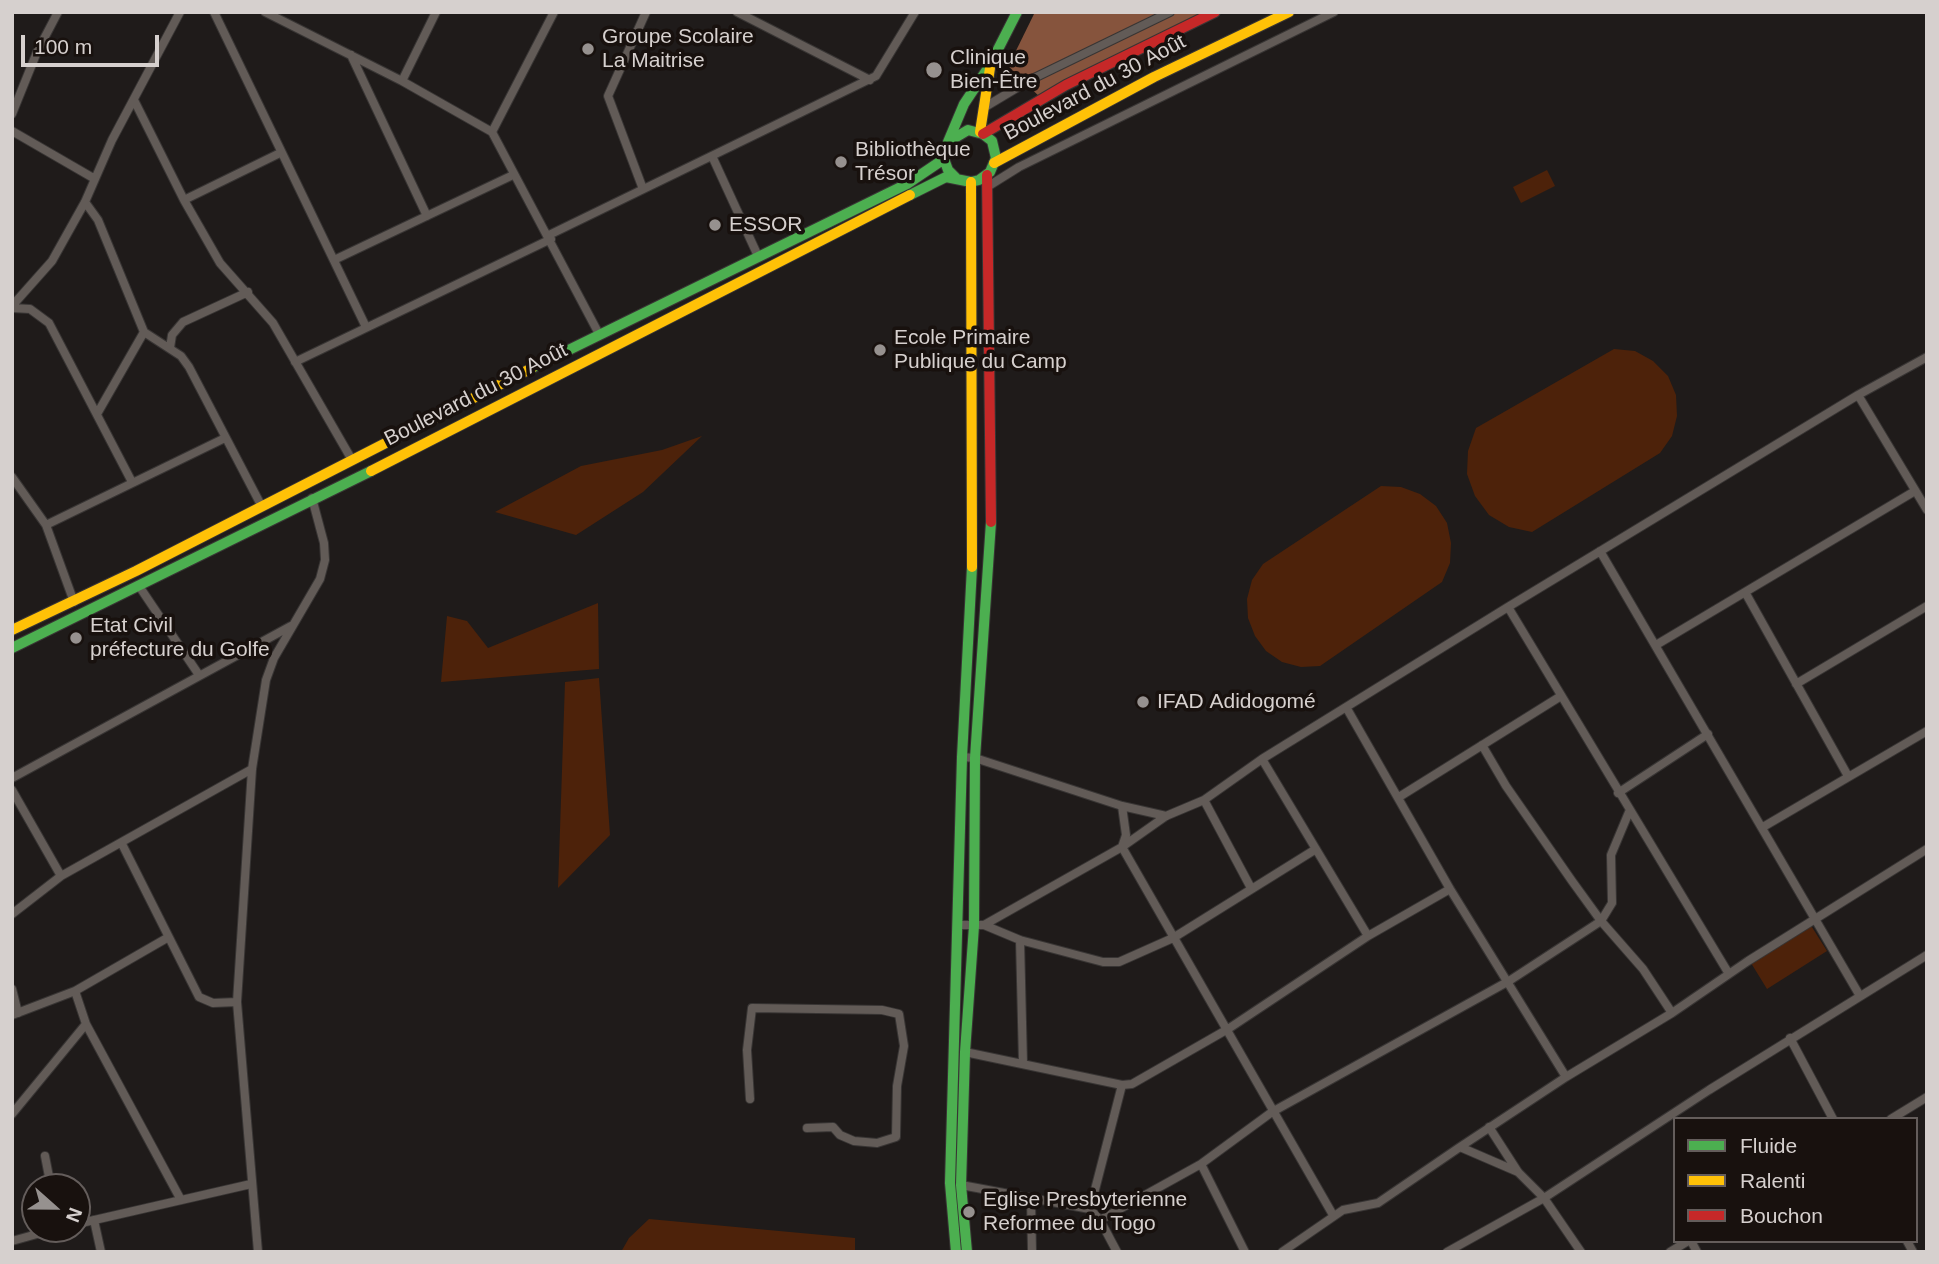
<!DOCTYPE html>
<meta charset="utf-8">
<style>
body{margin:0}
#map{position:relative;width:1939px;height:1264px;overflow:hidden;background:#1f1b1a;font-family:Helvetica,sans-serif}
canvas{display:block}
.frame{position:absolute;inset:0;border:14px solid #d6d0ce;pointer-events:none}
.legend{position:absolute;left:1673px;top:1117px;width:245px;height:126px;box-sizing:border-box;background:#18110e;border:2px solid #645d5b;margin:0;padding:9px 12px;list-style:none;font-size:21px;color:#d6d0ce}
.legend li{display:flex;align-items:center;gap:14px;height:35px}
.legend b{width:35px;border:2px solid #645d5b}
.north{position:absolute;left:21px;top:1173px;width:70px;height:70px;box-sizing:border-box;background:#18110e;border:2px solid #645d5b;border-radius:50%;rotate:111deg;font-size:19px;font-weight:700;line-height:28px;text-align:center;color:#d6d0ce}
.north::after{content:'';display:block;margin:auto;width:24px;height:32px;background:#96918f;clip-path:polygon(50% 0,100% 100%,50% 72%,0 100%)}
.scale{position:absolute;left:21px;top:35px;width:138px;height:32px;box-sizing:border-box;border:4px solid #d6d0ce;border-top:0;padding-left:9px;font-size:21px;line-height:24px;white-space:nowrap;color:#d6d0ce;-webkit-text-stroke:5px #18110e;paint-order:stroke}
</style>
<div id="map">
<canvas width="1939" height="1264"></canvas>
<div class="frame"></div>
<ul class="legend">
<li><b style="height:9px;background:#4caf50"></b>Fluide</li>
<li><b style="height:9px;background:#ffc107"></b>Ralenti</li>
<li><b style="height:9px;background:#c62828"></b>Bouchon</li>
</ul>
<div class="north">N</div>
<div class="scale">100 m</div>
</div>
<script>
const ctx = document.querySelector('canvas').getContext('2d');
ctx.lineJoin = 'round';
function fill(path, color) {
  ctx.fillStyle = color;
  ctx.fill(path, 'evenodd');
}
function toPath(rows) {
  const path = new Path2D();
  for (const r of rows) {
    path.moveTo(r[0], r[1]);
    for (let i = 2; i < r.length; i += 2) path.lineTo(r[i], r[i + 1]);
  }
  return path;
}
function trace(path, color, width, dash) {
  ctx.strokeStyle = color;
  ctx.lineWidth = width;
  ctx.lineCap = dash ? 'butt' : 'round';
  ctx.setLineDash(dash || []);
  ctx.stroke(path);
}
function label(font, color, halo, rows, align = 'center') {
  ctx.font = font + ' Helvetica,sans-serif';
  ctx.lineWidth = 7;
  ctx.setLineDash([]);
  ctx.textBaseline = 'middle';
  ctx.strokeStyle = halo;
  ctx.fillStyle = color;
  for (const [text, x, y, turn = 0] of rows) {
    ctx.save();
    ctx.translate(x, y);
    ctx.rotate((+turn || 0) * Math.PI / 180);
    ctx.textAlign = isNaN(turn) ? turn : align;
    if (halo) ctx.strokeText(text, 0, 0);
    ctx.fillText(text, 0, 0);
    ctx.restore();
  }
}
fill(toPath([
 [1547,170,1555,186,1521,203,1513,187],
 [1614,349,1635,351,1653,361,1668,376,1676,395,1677,416,1672,436,1660,453,1532,532,1509,527,1489,515,1475,496,1467,474,1468,451,1476,428],
 [702,436,643,492,576,535,495,512,581,466,662,450],
 [1381,486,1401,487,1420,494,1436,506,1447,523,1451,543,1450,563,1442,582,1320,666,1301,667,1282,662,1266,651,1255,636,1248,618,1247,599,1252,580,1263,564],
 [598,603,599,669,441,682,447,616,467,621,488,648],
 [599,678,610,835,558,888,565,682],
 [1810,924,1827,951,1767,989,1751,963],
 [649,1219,855,1238,855,1252,621,1252,629,1238]
]), '#4d220a');
fill(toPath([
 [1035,12,1205,12,1041,98,1008,67]
]), '#86543d');
const street = toPath([
 [214,12,366,327],
 [265,12,402,81,492,132,599,334],
 [737,12,870,80],
 [351,55,427,216],
 [402,81,436,12],
 [134,100,184,200,220,263,273,323,352,460],
 [985,107,1030,80,1170,12],
 [12,114,37,52,58,12],
 [12,131,95,179],
 [492,132,554,12],
 [712,156,758,256],
 [987,187,1019,167,1334,12],
 [643,189,608,96,646,12],
 [184,200,280,153],
 [85,202,98,220,144,332,181,356,189,367,261,505],
 [549,235,876,76,915,12],
 [334,260,513,175],
 [12,306,52,261,85,202,112,140,180,12],
 [12,308,30,309,49,323,132,482],
 [170,348,172,335,183,322,248,292],
 [295,362,551,239],
 [1858,395,1927,510],
 [97,414,144,332],
 [12,477,46,525,74,602],
 [46,525,225,438],
 [1600,551,1860,996],
 [139,586,199,675],
 [1745,592,1848,776],
 [1508,607,1729,974],
 [1656,645,1915,491],
 [1796,684,1927,606],
 [1346,707,1450,889,1566,1077],
 [1482,745,1506,786,1572,881,1601,921,1643,969,1672,1013],
 [962,757,975,758,1122,806,1166,816],
 [1262,759,1368,936],
 [12,778,291,626],
 [12,790,61,876],
 [1618,793,1708,734],
 [1399,797,1561,696],
 [1204,800,1251,888],
 [1122,806,1126,835,1122,847,1333,1215],
 [1763,827,1927,731],
 [122,844,199,997,213,1003,237,1002],
 [12,914,61,876,252,769],
 [959,925,984,925,1122,847,1166,816,1204,800,1262,759,1508,607,1858,395,1927,357],
 [984,925,1020,940,1103,962,1119,962,1173,938,1316,849],
 [1020,940,1023,1063],
 [12,989,18,1013],
 [12,1015,75,991,167,938],
 [86,1024,181,1200],
 [1790,1038,1833,1119],
 [965,1052,1122,1085,1132,1084,1228,1029,1368,936,1450,889],
 [750,1099,747,1050,752,1008,882,1010,899,1014,904,1046,897,1086,896,1137,877,1143,854,1141,840,1135,833,1127,807,1128],
 [12,1114,86,1024,75,991],
 [1891,1119,1927,1097],
 [1489,1127,1518,1172,1544,1198,1581,1252],
 [1460,1147,1566,1077,1672,1013,1748,961,1927,849],
 [45,1156,51,1187],
 [1201,1164,1245,1252],
 [961,1185,1090,1209,1100,1220,1201,1164,1272,1112,1509,981,1601,921,1612,903,1611,855,1629,812],
 [1031,1200,1032,1252],
 [1090,1209,1122,1085],
 [94,1220,101,1252],
 [1100,1220,1117,1252],
 [77,1224,251,1184],
 [12,1241,55,1229],
 [1691,1241,1697,1252],
 [1907,1241,1913,1252],
 [258,1252,237,1002,252,769,266,680,274,658,320,579,325,560,324,543,312,498],
 [1282,1252,1343,1210,1378,1203,1460,1147,1518,1172],
 [1447,1252,1544,1198,1709,1090,1927,955],
 [1670,1252,1688,1241]
]);
const fast = toPath([
 [948,142,964,104,990,65,1017,12],
 [910,195,946,177,971,182,979,180,990,172,996,158,992,141,983,134,968,130,948,142,944,159,948,170,956,178],
 [532,368,907,184,944,159],
 [12,648,371,471],
 [956,1252,950,1183,962,757,972,567],
 [967,1252,961,1185,965,1052,974,926,975,758,991,522]
]);
const slow = toPath([
 [980,132,990,68],
 [994,163,1154,77,1289,12],
 [971,182,972,567],
 [371,471,910,195],
 [12,630,136,571,532,368]
]);
const jam = toPath([
 [983,134,1066,85,1215,12],
 [987,175,991,522]
]);
trace(street, '#383534', 10);
trace(fast, '#383534', 12);
trace(slow, '#383534', 12);
trace(jam, '#383534', 12);
trace(street, '#625b57', 8);
trace(fast, '#4caf50', 10);
trace(slow, '#ffc107', 10);
trace(jam, '#c62828', 10);
for (const [x, y, r, color] of [
 [588,49,7,"#96918f"],
 [934,70,9,"#96918f"],
 [841,162,7,"#96918f"],
 [715,225,7,"#96918f"],
 [880,350,7,"#96918f"],
 [76,638,7,"#96918f"],
 [1143,702,7,"#96918f"],
 [969,1212,7,"#96918f"]
]) {
  const dot = new Path2D();
  dot.arc(x, y, r, 0, 2 * Math.PI);
  ctx.fillStyle = color;
  ctx.fill(dot);
  trace(dot, '#18110e', 2.5);
}
label('21px', '#d6d0ce', '#18110e', [
 ["Groupe Scolaire",602,37],
 ["La Maitrise",602,61],
 ["Clinique",950,58],
 ["Bien-Être",950,82],
 ["Bibliothèque",855,150],
 ["Trésor",855,174],
 ["ESSOR",729,225],
 ["Ecole Primaire",894,338],
 ["Publique du Camp",894,362],
 ["Etat Civil",90,626],
 ["préfecture du Golfe",90,650],
 ["IFAD Adidogomé",1157,702],
 ["Eglise Presbyterienne",983,1200],
 ["Reformee du Togo",983,1224]
], 'left');
label('21px', '#d6d0ce', '#18110e', [
 ["Boulevard du 30 Août",1095,88,-28],
 ["Boulevard du 30 Août",476,395,-27]
]);
</script>
